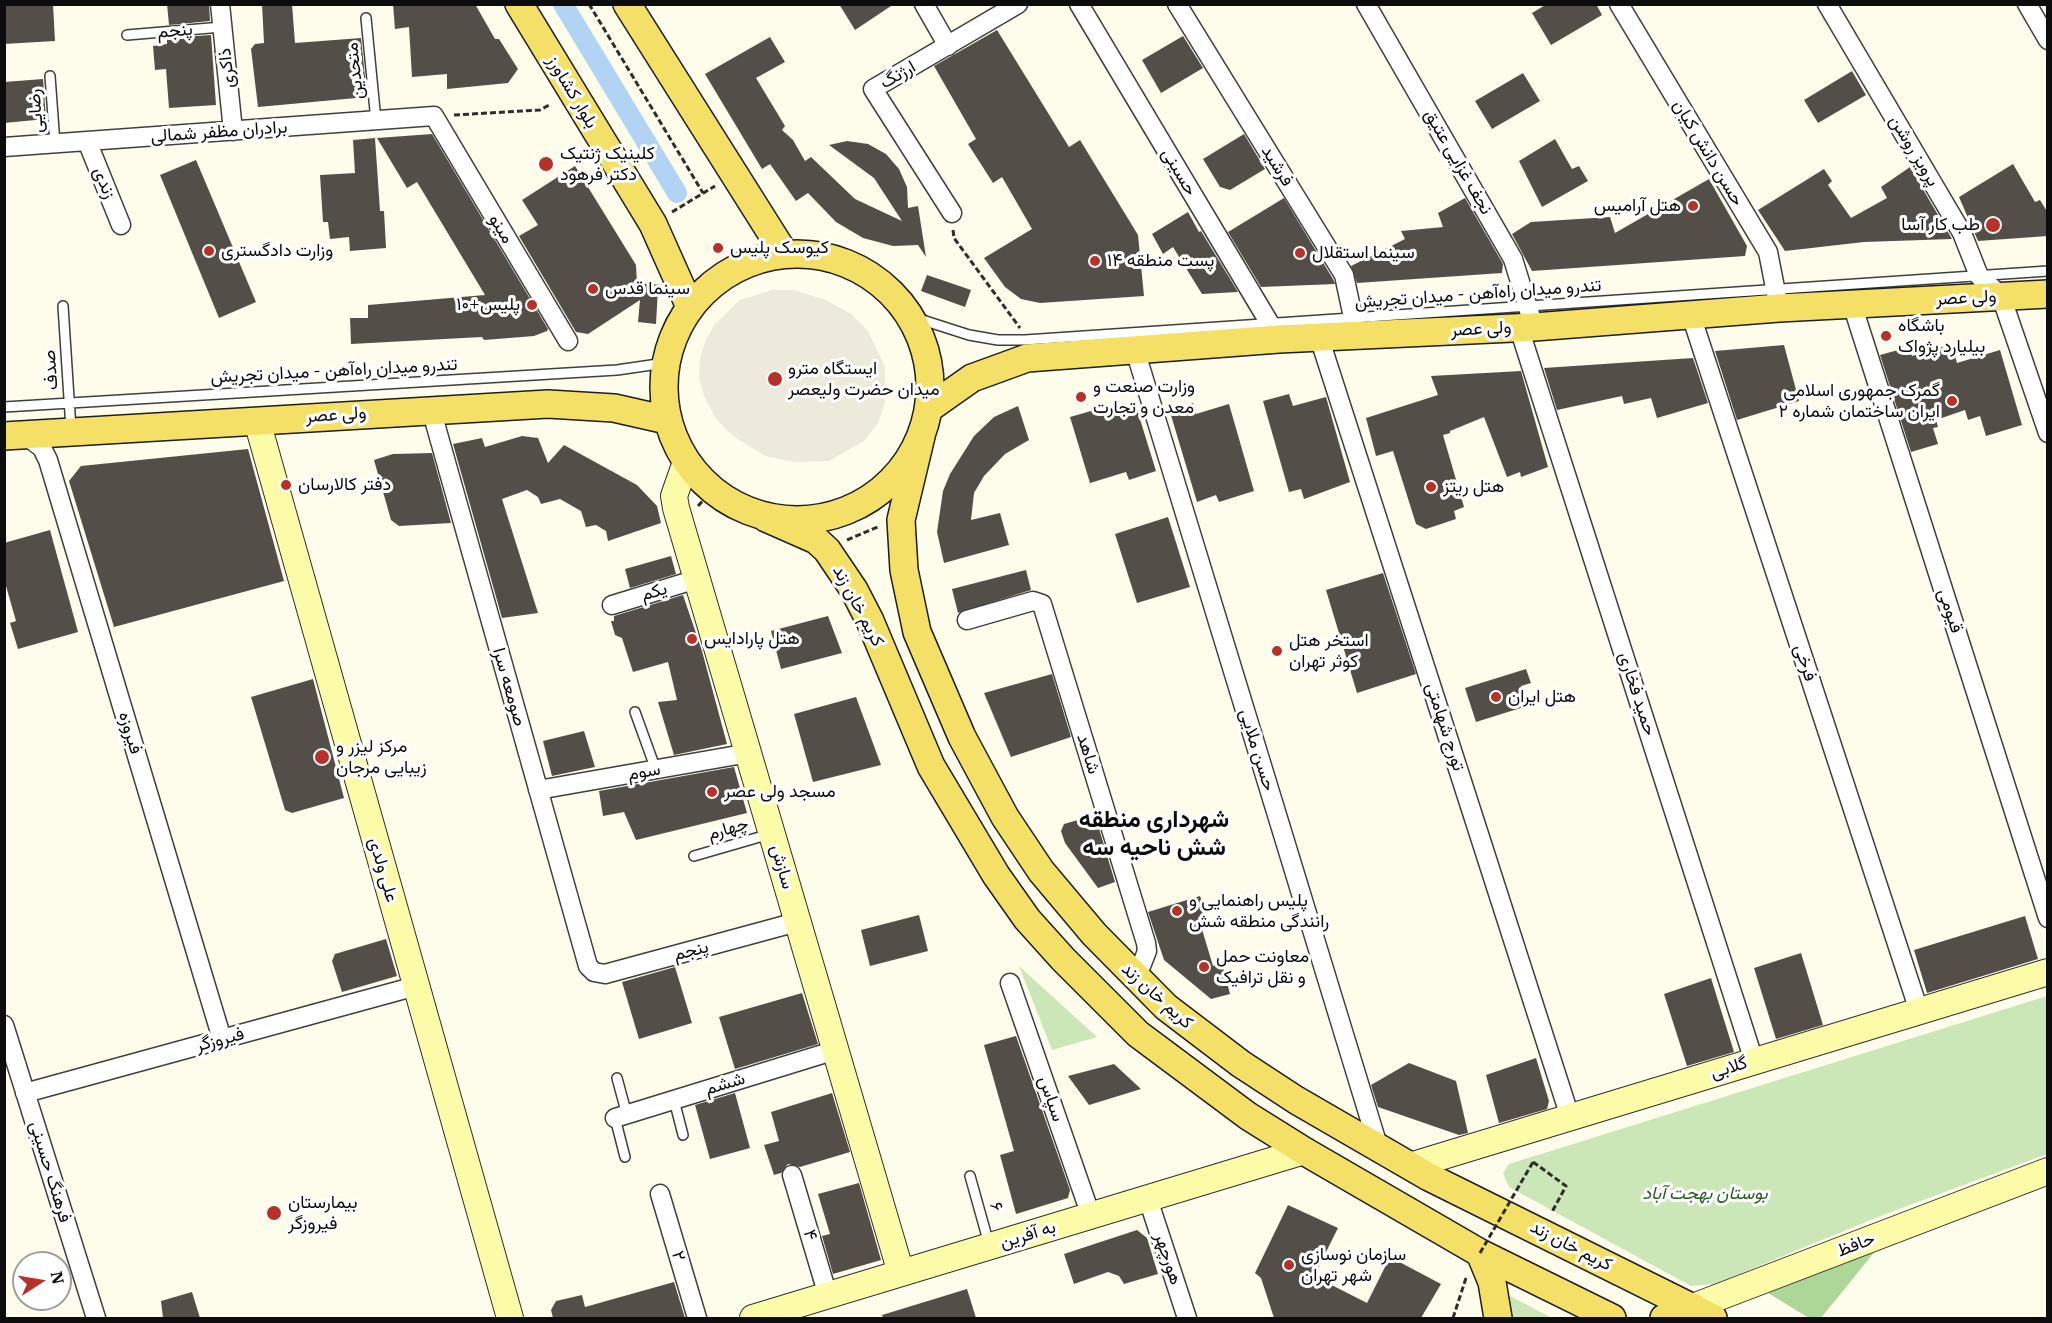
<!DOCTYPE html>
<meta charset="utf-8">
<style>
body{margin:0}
#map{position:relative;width:2052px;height:1323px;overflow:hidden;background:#fefdeb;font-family:"IBM Plex Serif",serif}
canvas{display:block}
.frame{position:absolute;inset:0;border:6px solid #0c0c0c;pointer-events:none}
.north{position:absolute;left:12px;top:1251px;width:60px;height:60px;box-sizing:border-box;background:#fff;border:2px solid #9e9e9e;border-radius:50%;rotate:78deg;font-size:16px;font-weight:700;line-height:24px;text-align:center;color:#0c0c0c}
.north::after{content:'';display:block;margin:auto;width:21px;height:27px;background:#b73129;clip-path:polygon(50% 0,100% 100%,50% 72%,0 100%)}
</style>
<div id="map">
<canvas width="2052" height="1323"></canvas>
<div class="frame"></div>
<div class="north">N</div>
</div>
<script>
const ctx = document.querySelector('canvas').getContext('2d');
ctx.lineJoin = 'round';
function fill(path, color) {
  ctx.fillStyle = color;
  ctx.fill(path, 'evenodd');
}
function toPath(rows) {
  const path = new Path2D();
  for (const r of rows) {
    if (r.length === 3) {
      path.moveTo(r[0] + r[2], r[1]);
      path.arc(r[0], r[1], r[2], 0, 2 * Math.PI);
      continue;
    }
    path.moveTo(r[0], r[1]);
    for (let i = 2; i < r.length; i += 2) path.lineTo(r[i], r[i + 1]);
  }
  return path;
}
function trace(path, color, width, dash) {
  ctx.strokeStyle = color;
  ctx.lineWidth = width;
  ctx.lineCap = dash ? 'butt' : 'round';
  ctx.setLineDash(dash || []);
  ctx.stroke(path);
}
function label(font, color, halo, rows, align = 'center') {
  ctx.font = font + ' "IBM Plex Serif",Vazirmatn,serif';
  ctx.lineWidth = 6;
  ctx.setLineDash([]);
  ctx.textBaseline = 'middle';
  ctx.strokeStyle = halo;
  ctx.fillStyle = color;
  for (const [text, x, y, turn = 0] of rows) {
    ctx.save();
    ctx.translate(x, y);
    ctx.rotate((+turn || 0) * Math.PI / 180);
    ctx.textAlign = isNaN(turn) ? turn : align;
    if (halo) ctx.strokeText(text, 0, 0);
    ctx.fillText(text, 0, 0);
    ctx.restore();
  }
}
fill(toPath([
 [1019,966,1097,1037,1052,1050],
 [2047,996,2047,1154,1883,1215,1715,1284,1691,1286,1509,1187,1503,1173,1509,1164],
 [1510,1296,1552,1318,1511,1318]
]), '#cbe7b7');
fill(toPath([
 [1876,1250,1821,1318,1809,1318,1768,1293]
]), '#add796');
fill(toPath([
 [772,290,794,290,826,300,851,314,868,331,885,367,885,403,878,423,864,441,829,461,793,462,765,456,733,436,716,419,705,398,699,379,700,359,705,342,714,325,740,300]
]), '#edeadc');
trace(toPath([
 [563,4,677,193]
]), '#b2d4f4', 20);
fill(toPath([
 [4,4,53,4,55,41,4,44],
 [167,4,209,4,210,21,169,25],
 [262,4,292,4,295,43,361,38,367,97,258,107,251,49,255,44,264,43],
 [393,4,475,4,495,39,499,39,518,69,508,83,447,89,447,74,412,77,409,27,395,29],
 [839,4,894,4,855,30],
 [1547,4,1596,4,1602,15,1551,45,1532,13],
 [997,30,1069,147,1080,140,1138,235,1144,296,1040,303,1021,299,1005,287,984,258,1032,229,1002,177,993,183,968,144,976,139,934,66],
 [211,35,216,105,169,108,166,69,155,70,153,46,167,44,167,38],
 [1183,36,1203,68,1161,93,1142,60],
 [770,37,785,62,756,78,785,126,782,130,793,140,805,161,811,157,855,199,902,221,874,178,829,145,847,141,868,144,886,154,899,169,907,187,908,208,918,206,926,257,918,245,893,246,863,238,836,222,808,193,796,201,770,164,762,169,705,74],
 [1852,71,1866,95,1818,123,1804,100],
 [1523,73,1540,101,1492,129,1475,101],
 [43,79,46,119,4,123,4,82],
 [432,134,548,329,547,331,534,336,484,340,482,337,351,344,350,318,368,318,368,305,485,295,417,182,407,188,377,138],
 [1244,134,1265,169,1230,190,1220,187,1203,159],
 [375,138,380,211,384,211,386,248,350,251,349,237,330,239,328,222,323,222,320,175,355,173,353,140],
 [1555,139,1572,169,1579,166,1588,181,1542,207,1519,161],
 [196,160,256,302,219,318,160,175],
 [2013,164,2035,202,2040,200,2048,213,2048,236,1978,241,1959,197],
 [575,166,636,265,637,283,663,285,658,288,656,324,638,322,640,300,588,334,576,332,519,236,538,225,522,200],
 [1910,167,1952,239,1864,242,1785,251,1758,210,1824,169,1832,181,1828,185,1851,218,1887,198,1881,187],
 [1709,179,1747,246,1745,256,1532,271,1512,234,1531,222,1610,217,1615,233],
 [1284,198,1333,279,1335,284,1261,287,1228,232],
 [1465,198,1503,264,1502,273,1357,283,1351,266,1405,239,1401,231,1443,227,1438,213],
 [1188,212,1199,232,1201,231,1238,292,1202,294,1173,247,1163,254,1152,234],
 [927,275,971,290,965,307,921,291],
 [1952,344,1957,363,2000,350,2022,425,1986,436,1980,416,1968,420,1965,410,1936,420,1938,427,1933,428,1938,444,1911,452,1880,355,1909,347,1912,356],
 [1784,345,1799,401,1737,420,1715,351],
 [1693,358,1708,403,1657,418,1651,398,1624,404,1622,396,1557,410,1544,368],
 [1521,371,1548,467,1521,477,1520,472,1507,477,1484,417,1450,431,1450,433,1443,435,1464,507,1454,511,1456,519,1426,529,1416,524,1393,451,1376,456,1366,418,1438,395,1431,376],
 [1289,394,1293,406,1326,397,1350,482,1304,499,1301,489,1289,492,1263,401],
 [1135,403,1156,471,1129,480,1126,472,1090,483,1070,417,1098,409,1100,415],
 [1193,403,1196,414,1229,404,1254,491,1219,502,1216,495,1197,502,1170,412],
 [1018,406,1029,440,1005,454,984,476,974,493,971,520,1000,513,1009,545,944,563,937,532,943,491,950,474,974,436,994,417],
 [522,436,538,438,548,463,564,445,637,485,657,506,661,523,608,541,606,531,596,525,586,527,581,511,560,499,541,504,538,497,527,490,502,499,538,613,502,618,453,444,482,438,485,447],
 [248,449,284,581,114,627,69,481,81,466],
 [432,453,451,523,399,526,391,520,374,460,393,454],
 [1168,517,1190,587,1137,603,1115,534],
 [50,530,78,632,18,649,10,623,16,621,4,579,4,543],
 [671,556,676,574,630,588,625,569],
 [1026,570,1031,590,958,613,952,589],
 [1383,573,1416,674,1357,693,1326,590],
 [683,595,702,651,727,744,674,755,658,702,677,700,668,662,633,672,622,638,615,635,611,621,614,621,614,616],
 [828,616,842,653,781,669,771,631],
 [1526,669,1531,683,1521,686,1527,706,1476,722,1465,688],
 [1052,674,1071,737,1011,757,984,693],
 [313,679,344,798,292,813,285,810,251,697],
 [856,697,881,765,813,782,794,714],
 [584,731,595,767,552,776,543,741],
 [734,767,747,813,636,840,624,812,603,816,599,791],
 [1095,815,1115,882,1098,888,1065,843,1061,831,1064,824],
 [1200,896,1209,924,1201,926,1213,966,1222,963,1230,994,1211,999,1164,960,1148,912],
 [919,915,928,951,870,966,861,930],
 [2025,916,2038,959,1927,993,1914,950],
 [386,939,397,976,342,992,332,961,335,954],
 [1801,953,1823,1025,1776,1039,1754,968],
 [675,967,692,1023,639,1039,622,982],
 [1711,978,1734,1052,1687,1066,1664,994],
 [802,993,818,1044,735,1069,719,1017],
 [1016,1036,1070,1190,1068,1198,1016,1214,1000,1155,1014,1151,984,1045],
 [1536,1058,1549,1101,1547,1109,1499,1123,1486,1075],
 [1409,1063,1456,1081,1468,1133,1459,1135,1378,1107,1371,1085],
 [1114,1064,1141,1089,1089,1105,1068,1076],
 [735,1093,750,1148,710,1159,695,1105],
 [832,1093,850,1152,800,1167,788,1164,781,1173,774,1175,764,1145,779,1141,771,1112],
 [859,1183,881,1260,833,1274,822,1236,830,1234,818,1194],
 [1288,1205,1338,1228,1314,1276,1367,1303,1390,1257,1441,1284,1421,1318,1274,1318,1261,1278,1255,1273],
 [1137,1230,1147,1238,1158,1274,1124,1284,1119,1276,1108,1272,1074,1284,1064,1254],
 [674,1282,685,1318,553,1318,551,1310,556,1301,582,1295,585,1307],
 [967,1289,976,1318,883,1318,882,1315],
 [192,1292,200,1318,163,1318,161,1301]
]), '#544e49');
const lane = toPath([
 [366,18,376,121],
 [127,35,222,27],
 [50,76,55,144],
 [63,306,71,429],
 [913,317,969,335,998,340,1025,340,2048,271],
 [4,407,617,370,665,363],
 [635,712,656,770],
 [694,856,770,834],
 [617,1078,627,1115],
 [674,1100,683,1135],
 [615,1118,625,1157],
 [970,1176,989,1244]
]);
const street = toPath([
 [220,4,233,131],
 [924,4,948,46],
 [1079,4,1279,339],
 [1177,4,1344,275,1357,336],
 [1366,4,1513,259,1534,327],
 [1619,4,1768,252,1779,308],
 [1827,4,1962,233,1979,276,2001,296,2048,433],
 [2027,4,2048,40],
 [87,141,121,225],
 [4,147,434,116,568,341],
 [952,213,873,89,1018,4],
 [1852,304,2048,918],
 [1691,315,1919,1011],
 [1519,328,1754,1061],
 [1319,337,1570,1117],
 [1135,350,1379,1149],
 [431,409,588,966,594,972,605,974,797,922],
 [25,435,42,448,48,460,222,1039],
 [612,605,697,579],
 [967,620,1033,601,1042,604,1146,943,1147,951,1136,979],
 [538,790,749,753],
 [1010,983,1091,1216],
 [4,1025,96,1318],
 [25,1093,416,986],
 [615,1118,836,1050],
 [792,1175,828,1296],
 [660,1194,697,1318],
 [1148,1199,1187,1318]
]);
const secondary = toPath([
 [257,421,510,1318],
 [686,462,674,496,676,508,901,1273],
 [1410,1166,2048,972],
 [1693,1307,2048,1171],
 [753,1318,1304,1151]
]);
const primary = toPath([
 [519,4,653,224,690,307],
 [627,4,784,253],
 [797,387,133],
 [928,409,972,378,1027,358,1279,339,1534,327,1779,308,2048,294],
 [922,432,901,520,904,570,917,632,962,737,1005,817,1041,871,1094,934,1166,1007,1241,1064,1296,1100,1429,1177,1713,1318],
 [4,436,548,404,614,408,667,420],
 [766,518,816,540,827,550,854,590,870,621,931,766,996,875,1027,919,1063,959,1138,1034,1248,1116,1304,1151,1480,1253,1612,1318],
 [1480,1253,1492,1282,1498,1318],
 [1664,1318,1693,1307]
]);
trace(lane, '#3f3f3f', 12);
trace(street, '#3f3f3f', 21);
trace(secondary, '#2e2e2e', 28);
trace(primary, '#1d1d1d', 30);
trace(toPath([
 [589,4,703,193],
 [454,115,540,110,551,104],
 [672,212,715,186],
 [953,230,954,238,1020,328],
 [698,506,712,491],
 [847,540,880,526],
 [1533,1162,1566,1186,1552,1212],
 [1453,1318,1466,1278]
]), '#2e2e2e', 3, [6, 3]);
trace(lane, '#fff', 9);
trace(street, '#fff', 18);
trace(secondary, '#fcfca8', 26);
trace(primary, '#f4e066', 27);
trace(toPath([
 [1480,1253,1533,1162]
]), '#2e2e2e', 3, [6, 3]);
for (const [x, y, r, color] of [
 [546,164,8,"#b73129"],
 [1693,206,6,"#b73129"],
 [1993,225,8,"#b73129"],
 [718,248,6,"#b73129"],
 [209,251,6,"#b73129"],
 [1300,253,6,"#b73129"],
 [1095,261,6,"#b73129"],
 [593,289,6,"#b73129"],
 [532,305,6,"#b73129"],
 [1886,336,6,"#b73129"],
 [775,379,8,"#b73129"],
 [1081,397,6,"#b73129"],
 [1952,401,6,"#b73129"],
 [286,485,6,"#b73129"],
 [1431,487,6,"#b73129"],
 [692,639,6,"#b73129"],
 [1277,651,6,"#b73129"],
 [1496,697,6,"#b73129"],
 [322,757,8,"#b73129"],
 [712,792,6,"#b73129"],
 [1177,911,6,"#b73129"],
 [1204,967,6,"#b73129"],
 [274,1213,8,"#b73129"],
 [1289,1265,6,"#b73129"]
]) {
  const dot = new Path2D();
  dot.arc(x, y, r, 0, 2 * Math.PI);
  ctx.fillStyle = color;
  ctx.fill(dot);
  trace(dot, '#fff', 2);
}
label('18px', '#0c0c0c', '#fff', [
 ["پنجم",175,31,-5],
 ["ذاکری",227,68,-96],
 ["متحدین",355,71,-96],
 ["ارژنگ",898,75,-30],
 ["بلوار کشاورز",572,92,59],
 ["رضایی",36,111,-94],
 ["برادران مظفر شمالی",219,132,-4],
 ["پرویز روشن",1914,151,59],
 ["حسن دانش کیان",1708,153,59],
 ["نجف غزایی عتیق",1458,162,60],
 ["فرشید",1277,166,58],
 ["حسینی",1179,172,59],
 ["زندی",104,183,68],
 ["مینو",501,229,59],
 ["تندرو میدان راه‌آهن - میدان تجریش",1478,294,-4],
 ["ولی عصر",1966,298,-3],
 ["ولی عصر",1481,329,-3],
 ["صدف",51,370,-94],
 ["تندرو میدان راه‌آهن - میدان تجریش",334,371,-3],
 ["ولی عصر",336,415,-4],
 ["یکم",654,592,-17],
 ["کریم خان زند",858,606,62],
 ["قیومی",1950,611,72],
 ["فرخی",1805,663,72],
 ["صومعه سرا",509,687,74],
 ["حمید فخاری",1637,694,72],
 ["تورج شهامتی",1445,727,72],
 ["فیروزه",130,733,73],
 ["حسن ملایی",1257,750,73],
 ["شاهد",1088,754,73],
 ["سوم",644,772,-10],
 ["چهارم",728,829,-16],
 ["سازش",782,867,74],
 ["علی ولدی",383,870,74],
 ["پنجم",691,951,-15],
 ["کریم خان زند",1157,996,42],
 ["فیروزگر",220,1040,-15],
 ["گلابی",1729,1068,-17],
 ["ششم",725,1084,-17],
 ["سپاس",1051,1099,71],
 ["فرهنگ حسینی",50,1172,73],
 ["۶",996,1207,75],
 ["۴",810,1235,74],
 ["به آفرین",1028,1235,-17],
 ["حافظ",1856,1245,-21],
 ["کریم خان زند",1571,1246,27],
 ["۲",678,1256,73],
 ["هورچهر",1168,1259,72]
]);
label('18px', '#0c0c0c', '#fff', [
 ["کلینیک ژنتیک",560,154],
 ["دکتر فرهود",560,175],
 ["هتل آرامیس",1681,206,"right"],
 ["طب کار آسا",1980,225,"right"],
 ["کیوسک پلیس",730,248],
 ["وزارت دادگستری",221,251],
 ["سینما استقلال",1312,253],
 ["پست منطقه ۱۴",1107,261],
 ["سینما قدس",605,289],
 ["پلیس+۱۰",520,305,"right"],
 ["باشگاه",1898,326],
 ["بیلیارد پژواک",1898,347],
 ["ایستگاه مترو",788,369],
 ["میدان حضرت ولیعصر",788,390],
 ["وزارت صنعت و",1093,387],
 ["معدن و تجارت",1093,408],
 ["گمرک جمهوری اسلامی",1940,391,"right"],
 ["ایران ساختمان شماره ۲",1940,412,"right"],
 ["دفتر کالارسان",298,485],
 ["هتل ریتز",1443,487],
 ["هتل پارادایس",704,639],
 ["استخر هتل",1289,641],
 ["کوثر تهران",1289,662],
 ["هتل ايران",1508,697],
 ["مرکز لیزر و",336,747],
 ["زیبایی مرجان",336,768],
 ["مسجد ولی عصر",724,792],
 ["پلیس راهنمایی و",1189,901],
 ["رانندگی منطقه شش",1189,922],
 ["معاونت حمل",1216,957],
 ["و نقل ترافیک",1216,978],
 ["بیمارستان",288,1203],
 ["فیروزگر",288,1224],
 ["سازمان نوسازی",1301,1255],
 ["شهر تهران",1301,1276]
], 'left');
label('italic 18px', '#26611f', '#fff', [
 ["بوستان بهجت آباد",1705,1194]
]);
label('bold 24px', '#0c0c0c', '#fff', [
 ["شهرداری منطقه",1154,820],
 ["شش ناحیه سه",1154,848]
]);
</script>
